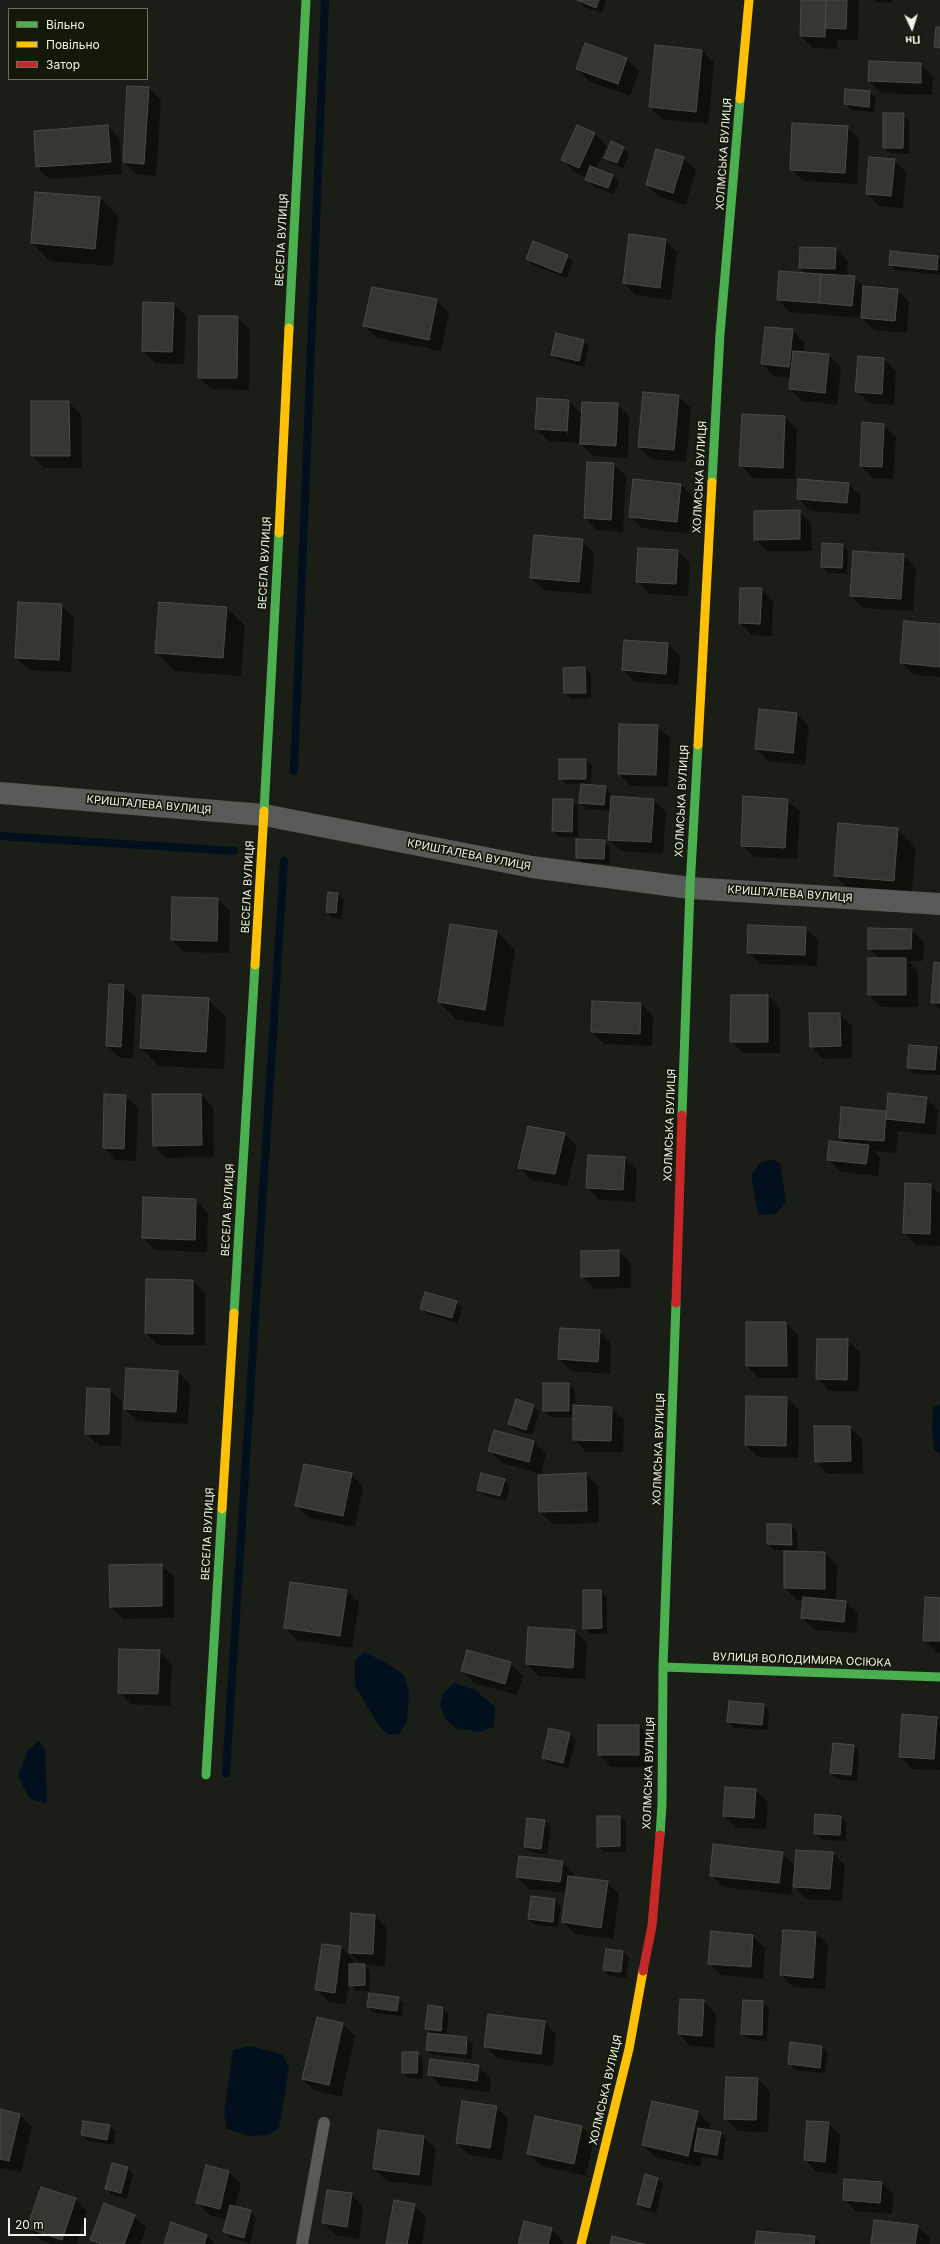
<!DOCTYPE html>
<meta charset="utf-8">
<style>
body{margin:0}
#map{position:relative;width:940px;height:2244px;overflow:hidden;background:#1b1e16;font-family:Inter,sans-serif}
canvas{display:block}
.legend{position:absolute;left:8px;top:8px;width:140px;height:72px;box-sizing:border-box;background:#131809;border:1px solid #6b7063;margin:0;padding:5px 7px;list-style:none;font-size:12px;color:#eff3e9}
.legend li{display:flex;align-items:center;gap:8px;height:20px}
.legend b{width:20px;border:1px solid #6b7063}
.north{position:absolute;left:892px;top:8px;width:40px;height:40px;-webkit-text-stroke:3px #131809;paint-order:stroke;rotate:176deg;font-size:11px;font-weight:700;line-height:16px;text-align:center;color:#eff3e9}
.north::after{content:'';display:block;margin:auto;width:14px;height:18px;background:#eff3e9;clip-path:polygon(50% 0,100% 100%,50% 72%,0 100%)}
.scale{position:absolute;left:8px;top:2218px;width:78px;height:18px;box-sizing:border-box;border:2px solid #eff3e9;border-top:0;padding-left:5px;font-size:12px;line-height:14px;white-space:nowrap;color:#eff3e9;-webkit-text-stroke:3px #131809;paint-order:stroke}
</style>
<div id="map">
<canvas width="940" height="2244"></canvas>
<ul class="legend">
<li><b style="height:5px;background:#4caf50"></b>Вільно</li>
<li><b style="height:5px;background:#ffc107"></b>Повільно</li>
<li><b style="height:5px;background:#c62828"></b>Затор</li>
</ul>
<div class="north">Пн</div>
<div class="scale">20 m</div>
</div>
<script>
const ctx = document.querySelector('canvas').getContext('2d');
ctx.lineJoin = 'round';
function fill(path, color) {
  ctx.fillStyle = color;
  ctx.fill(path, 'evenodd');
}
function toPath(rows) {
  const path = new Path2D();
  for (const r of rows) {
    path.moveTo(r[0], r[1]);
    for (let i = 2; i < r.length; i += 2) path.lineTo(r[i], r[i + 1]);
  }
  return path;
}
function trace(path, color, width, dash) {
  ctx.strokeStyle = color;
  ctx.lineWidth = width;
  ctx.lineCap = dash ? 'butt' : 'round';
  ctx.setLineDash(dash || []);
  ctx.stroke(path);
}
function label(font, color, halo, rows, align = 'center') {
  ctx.font = font + ' Inter,sans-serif';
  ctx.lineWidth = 3.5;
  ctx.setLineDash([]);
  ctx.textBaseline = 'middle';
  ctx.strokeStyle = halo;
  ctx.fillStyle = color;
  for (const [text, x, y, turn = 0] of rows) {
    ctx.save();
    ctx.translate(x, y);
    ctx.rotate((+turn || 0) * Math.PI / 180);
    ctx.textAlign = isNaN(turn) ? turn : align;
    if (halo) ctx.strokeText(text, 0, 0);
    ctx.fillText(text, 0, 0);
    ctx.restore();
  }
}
fill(toPath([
 [772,1159,780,1163,786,1201,776,1214,758,1215,751,1175,760,1163],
 [940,1404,940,1455,934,1449,932,1429,933,1407],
 [364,1652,387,1663,404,1675,409,1692,407,1722,399,1734,388,1735,378,1724,355,1686,355,1660],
 [454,1683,475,1690,495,1707,494,1727,479,1732,455,1728,446,1720,440,1706,443,1694],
 [39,1741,45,1750,47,1803,30,1799,18,1776,28,1750],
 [251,2046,283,2055,289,2068,279,2128,269,2135,249,2136,227,2129,224,2114,233,2050]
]), '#020f1d');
fill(toPath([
 [578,0,606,0,602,13,584,7],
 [802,0,859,0,858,40,837,40,837,49,813,48,801,36],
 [875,0,892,0,892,3,877,2],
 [586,44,627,59,639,71,630,96,589,81,577,69],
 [702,50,714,63,708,124,662,119,650,107],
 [869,62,921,64,933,77,932,95,881,93,869,81],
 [128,87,149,88,161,100,156,176,136,174,124,162],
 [870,92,876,98,874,112,851,110,845,104],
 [903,114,909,120,909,154,890,153,884,147],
 [108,126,120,139,122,174,49,179,37,167],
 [578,126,595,134,607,146,596,169,613,176,619,182,614,194,592,186,586,180,587,178,575,172,562,160],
 [847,127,859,139,857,184,803,181,791,169],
 [623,148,629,154,623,168,611,163,605,157],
 [683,158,696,170,686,205,659,197,647,185],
 [894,160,906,172,903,208,879,206,867,193],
 [100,198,118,216,113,266,50,261,32,243],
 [665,240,677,252,671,300,636,295,624,283],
 [836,249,848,261,847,277,854,277,864,287,897,290,909,302,907,333,874,330,861,318,790,312,778,300,806,274,800,268],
 [567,256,573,261,567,278,533,265,527,259],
 [937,257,940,259,940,275,895,270,890,264],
 [436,300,449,313,441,351,377,338,364,326],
 [144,303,174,304,186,316,184,364,155,363,143,351],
 [237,317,250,330,249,390,211,389,199,377],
 [792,330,805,343,803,353,828,355,841,367,837,405,802,401,790,389,791,378,774,376,762,363],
 [583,341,589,346,584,367,558,360,552,354],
 [884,359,896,371,894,405,869,403,856,391],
 [678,396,691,408,686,462,651,459,639,447],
 [569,401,582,415,617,404,629,416,628,458,593,456,581,444,581,434,579,434,579,443,549,441,536,429],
 [567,411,569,411,568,436,566,436],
 [32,402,69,402,81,415,82,468,44,468,32,456],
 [743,415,785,417,797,429,795,479,753,478,740,465],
 [883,425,896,437,893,479,873,478,861,466],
 [613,464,626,476,623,532,597,530,585,518],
 [848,484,861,496,859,514,810,511,798,498],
 [681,485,693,497,689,534,642,528,630,516],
 [799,511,811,524,812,551,767,551,755,539],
 [582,540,594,553,591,594,544,590,531,578],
 [843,545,848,551,847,574,828,573,822,567],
 [677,551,690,563,688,596,649,594,637,581],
 [903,555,916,568,913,611,863,608,851,596],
 [761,589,773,601,772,636,752,635,740,623],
 [61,605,74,617,71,672,29,670,16,658],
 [227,608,245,626,241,676,174,671,156,652],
 [940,625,940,677,914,675,901,663],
 [668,644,680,656,678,685,635,682,623,670],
 [585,668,591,674,591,698,571,699,565,693,564,669],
 [797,714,809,726,805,765,768,761,756,748],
 [657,726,670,738,668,787,631,786,619,774],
 [586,760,592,766,591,786,605,787,611,793,611,797,654,800,666,812,663,854,621,851,609,839,611,811,586,809,580,803,582,784,566,784,560,778],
 [572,800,578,806,578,837,559,837,553,831],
 [787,800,800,812,797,859,754,857,742,845],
 [897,829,916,848,911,898,853,893,835,875],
 [604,841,610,847,610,864,583,863,577,858],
 [338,894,344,900,342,919,333,918,327,912],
 [217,899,230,911,229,953,184,952,172,939],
 [805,928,818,940,817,966,760,964,748,952],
 [911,930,924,942,923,961,908,961,918,972,918,1007,881,1007,869,995,880,959,869,948],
 [497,932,515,950,503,1027,457,1020,439,1002],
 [940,964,940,1010,932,1002],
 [124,986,136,998,133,1058,120,1058,107,1046],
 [144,996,208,999,226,1017,224,1069,159,1066,141,1048],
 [768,996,780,1008,780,1053,743,1053,731,1041],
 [641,1004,653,1016,652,1046,604,1044,592,1032],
 [840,1014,852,1026,852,1058,823,1059,811,1046],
 [936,1048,940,1051,940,1075,914,1074,908,1068],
 [153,1095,201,1095,213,1107,214,1157,166,1158,154,1146],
 [126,1096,138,1108,136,1161,116,1160,104,1148],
 [926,1098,938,1110,936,1135,898,1131,896,1153,874,1151,880,1158,878,1176,841,1172,828,1160,846,1144,840,1138,842,1108,887,1112],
 [528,1127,565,1134,577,1146,567,1186,532,1180,519,1168],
 [625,1158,637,1170,635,1202,599,1200,587,1187],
 [906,1184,931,1185,940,1194,940,1246,916,1245,904,1233],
 [196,1200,208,1213,207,1252,155,1250,143,1238],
 [619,1251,631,1264,631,1288,595,1289,582,1276],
 [147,1280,193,1281,205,1293,205,1345,158,1345,146,1333],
 [456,1302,462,1308,458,1323,427,1314,421,1308],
 [786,1323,798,1335,798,1378,759,1378,747,1366],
 [599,1331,611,1344,610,1374,571,1371,559,1359],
 [847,1340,860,1352,859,1391,829,1391,817,1378],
 [127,1369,178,1372,190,1384,188,1424,137,1421,125,1409],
 [569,1384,575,1390,575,1406,612,1408,624,1420,623,1452,586,1452,574,1439,574,1417,550,1417,544,1411],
 [110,1390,122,1402,121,1446,99,1446,86,1433],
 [787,1398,799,1410,798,1458,758,1457,746,1445],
 [533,1406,539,1412,532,1435,515,1430,509,1424],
 [815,1427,849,1427,862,1439,863,1473,828,1474,816,1462],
 [495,1431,534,1442,546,1454,541,1474,502,1463,490,1451],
 [351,1474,363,1487,355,1527,309,1518,296,1506],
 [586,1474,598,1486,599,1523,553,1524,540,1512],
 [504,1480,510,1486,506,1501,484,1495,478,1489],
 [791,1525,797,1531,797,1550,774,1550,768,1544],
 [825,1553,837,1565,836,1601,846,1602,858,1614,856,1633,815,1630,802,1618,804,1600,797,1600,785,1588],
 [161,1565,174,1577,174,1618,123,1619,111,1607],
 [346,1590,359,1603,352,1648,297,1640,285,1628],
 [601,1591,607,1597,607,1634,590,1634,584,1628],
 [940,1599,940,1653,936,1652,924,1640],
 [529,1628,575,1631,587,1643,585,1679,539,1676,527,1664],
 [159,1651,172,1664,170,1706,131,1704,119,1692],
 [510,1663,523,1676,517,1695,474,1683,462,1671],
 [763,1704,769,1710,768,1730,734,1728,728,1722],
 [937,1718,940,1721,940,1770,912,1769,900,1756],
 [639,1726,651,1738,651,1767,611,1767,599,1755],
 [570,1734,576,1740,568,1768,549,1763,543,1757],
 [854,1746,859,1751,857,1781,837,1779,831,1773],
 [755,1790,768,1802,766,1829,736,1828,724,1816],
 [598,1817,620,1817,626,1823,626,1852,604,1852,598,1846],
 [841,1817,846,1822,846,1841,821,1840,815,1834],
 [528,1819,545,1821,551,1827,547,1855,531,1852,525,1847],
 [782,1853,796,1866,832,1853,845,1865,842,1901,806,1899,794,1886,795,1880,793,1880,791,1895,723,1887,711,1875],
 [562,1862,574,1874,574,1877,607,1882,619,1894,613,1939,575,1934,563,1922,567,1893,529,1889,517,1877],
 [555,1900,561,1906,558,1927,535,1925,529,1919],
 [375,1916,387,1928,385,1966,365,1965,370,1971,370,1991,356,1991,349,1984,346,2004,329,2002,316,1990,340,1947,353,1959,352,1965,362,1965,350,1953],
 [712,1932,753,1936,765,1948,763,1979,721,1975,709,1963],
 [816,1933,828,1945,825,1989,793,1987,781,1975],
 [623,1952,629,1958,626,1978,610,1976,604,1970],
 [398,1998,404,2003,402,2016,374,2013,368,2007],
 [681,2000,704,2001,716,2014,714,2048,691,2046,679,2034],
 [744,2001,763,2002,769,2008,767,2041,748,2039,742,2034],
 [429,2007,443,2008,449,2014,446,2036,467,2038,473,2044,471,2059,433,2055,427,2050,432,2035,426,2029],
 [317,2018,343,2024,355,2036,341,2097,315,2091,303,2079],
 [544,2022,556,2034,553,2066,498,2059,486,2047],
 [822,2047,828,2053,825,2073,795,2070,789,2064],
 [417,2053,423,2059,423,2079,409,2078,403,2073],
 [478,2066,491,2079,489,2092,441,2086,429,2074],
 [758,2079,770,2092,768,2132,737,2131,725,2118],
 [496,2107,508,2119,502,2160,470,2155,457,2143],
 [0,2110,20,2114,32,2127,21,2172,0,2168],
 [698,2112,710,2124,708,2131,720,2132,726,2138,723,2160,702,2157,700,2167,655,2157,643,2145],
 [84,2122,110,2126,116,2132,113,2145,88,2141,82,2135],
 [828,2123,840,2135,837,2174,817,2172,805,2160],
 [582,2127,594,2139,586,2176,541,2166,528,2154],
 [423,2137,436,2149,431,2186,387,2181,374,2169],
 [127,2168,133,2174,127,2199,112,2195,106,2189],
 [229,2172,241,2184,235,2207,250,2211,256,2217,250,2243,230,2238,224,2232,227,2220,210,2215,197,2203],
 [658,2179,663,2184,656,2213,644,2210,638,2204],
 [882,2183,894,2195,892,2214,856,2211,844,2199],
 [351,2194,363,2207,359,2239,336,2235,323,2223],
 [75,2199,87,2211,77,2244,52,2244,41,2240,28,2228],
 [414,2205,426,2217,422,2244,387,2244],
 [134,2216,146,2228,140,2244,96,2244,91,2239],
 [917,2226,930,2238,929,2244,872,2244],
 [551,2229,563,2241,563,2244,519,2244],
 [207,2236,215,2244,165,2244],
 [815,2237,821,2244,756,2244]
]), '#0007');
trace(toPath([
 [294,771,325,0],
 [0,836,234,851],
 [226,1773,284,861]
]), '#020f1d', 8);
const building = toPath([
 [577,0,599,0,596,8,577,0],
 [801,0,826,0,825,37,800,36,801,0],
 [826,0,847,0,846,29,825,28,826,0],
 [936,27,940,27,940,48,934,47,936,27],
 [585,43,627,58,618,84,576,69,585,43],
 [655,45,702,50,696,112,649,107,655,45],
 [869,61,921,63,921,83,868,81,869,61],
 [127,86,149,87,144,164,123,162,127,86],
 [845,89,870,91,869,107,844,104,845,89],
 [883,113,904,113,903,148,883,148,883,113],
 [792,123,848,126,845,173,790,170,792,123],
 [108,125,111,162,36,167,34,131,108,125],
 [577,125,595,133,579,168,561,160,577,125],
 [611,141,624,147,617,163,604,158,611,141],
 [656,149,684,157,673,193,646,185,656,149],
 [869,157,895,159,891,196,866,194,869,157],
 [590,166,613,175,608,188,585,180,590,166],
 [35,192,100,197,95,249,31,243,35,192],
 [629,234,666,239,660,288,623,283,629,234],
 [533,241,568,255,561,273,526,259,533,241],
 [800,247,836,248,835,269,799,268,800,247],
 [890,251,938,256,937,270,889,265,890,251],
 [779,271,821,274,819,303,777,300,779,271],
 [821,274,855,276,852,306,819,303,821,274],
 [863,286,898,289,895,321,861,318,863,286],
 [372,287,437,299,429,340,363,326,372,287],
 [143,302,174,303,172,352,142,351,143,302],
 [199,316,238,316,237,378,198,378,199,316],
 [765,327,793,329,789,367,761,364,765,327],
 [556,333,584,340,579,361,551,355,556,333],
 [793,351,829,354,825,393,789,389,793,351],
 [858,356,884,358,882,394,855,392,858,356],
 [643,392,679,395,674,450,638,447,643,392],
 [537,398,569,400,567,431,535,429,537,398],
 [31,401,69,401,70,456,31,456,31,401],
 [582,402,618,403,616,446,580,444,582,402],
 [742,414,785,416,783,468,739,466,742,414],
 [862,422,884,424,882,467,860,466,862,422],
 [587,462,614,463,611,520,584,518,587,462],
 [633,479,681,484,677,522,629,517,633,479],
 [798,479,849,483,847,503,797,499,798,479],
 [800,510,800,539,754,540,754,511,800,510],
 [534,535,583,539,579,582,530,578,534,535],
 [822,543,843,544,842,568,821,567,822,543],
 [638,548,678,550,676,584,636,582,638,548],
 [853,551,904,554,901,599,850,596,853,551],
 [740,588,762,588,760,624,739,623,740,588],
 [18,602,62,604,59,660,15,658,18,602],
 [159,602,227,607,223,658,155,653,159,602],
 [904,621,940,624,940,667,900,663,904,621],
 [624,640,668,643,666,674,622,670,624,640],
 [585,667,586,693,564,693,563,668,585,667],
 [759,709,797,713,793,753,755,749,759,709],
 [619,724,658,725,656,775,618,774,619,724],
 [559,759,586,759,586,779,559,779,559,759],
 [581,784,606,786,604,805,579,803,581,784],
 [611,796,654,799,651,842,608,840,611,796],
 [743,796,788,799,785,848,741,846,743,796],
 [553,799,573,799,572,832,552,831,553,799],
 [838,823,898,828,894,881,834,876,838,823],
 [576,839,605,840,604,859,576,858,576,839],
 [328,892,338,893,336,913,326,912,328,892],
 [172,897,218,898,217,941,171,940,172,897],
 [450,924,497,931,485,1010,438,1002,450,924],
 [748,925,806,927,805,955,747,953,748,925],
 [868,928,912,929,911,949,868,949,868,928],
 [868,958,906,958,906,995,868,995,868,958],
 [934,962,940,963,940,1003,931,1003,934,962],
 [109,984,124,985,121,1047,106,1046,109,984],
 [143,995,209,998,206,1052,140,1048,143,995],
 [731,995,768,995,768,1042,730,1042,731,995],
 [592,1001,641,1003,640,1034,591,1032,592,1001],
 [809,1013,840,1013,841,1046,810,1047,809,1013],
 [909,1045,937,1047,935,1070,907,1068,909,1045],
 [888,1093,927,1097,924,1123,886,1119,888,1093],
 [104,1094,126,1095,124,1149,103,1148,104,1094],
 [152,1094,201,1094,202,1145,153,1146,152,1094],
 [841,1107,886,1111,884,1141,839,1138,841,1107],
 [528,1126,565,1133,555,1174,518,1168,528,1126],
 [829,1141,869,1145,866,1164,827,1160,829,1141],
 [588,1155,625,1157,623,1190,586,1188,588,1155],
 [905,1183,931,1184,930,1234,903,1233,905,1183],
 [143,1197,196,1199,195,1240,142,1238,143,1197],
 [619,1250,619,1276,581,1277,581,1251,619,1250],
 [146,1279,193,1280,193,1334,145,1333,146,1279],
 [425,1292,457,1301,452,1318,420,1309,425,1292],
 [746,1322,786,1322,787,1366,746,1366,746,1322],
 [560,1328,600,1330,598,1362,558,1359,560,1328],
 [817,1339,848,1339,847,1380,816,1379,817,1339],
 [126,1368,178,1371,176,1412,124,1409,126,1368],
 [543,1383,569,1383,569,1411,543,1411,543,1383],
 [87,1388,110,1389,109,1434,85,1434,87,1388],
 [746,1396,787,1397,786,1446,745,1445,746,1396],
 [516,1399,534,1405,526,1430,508,1424,516,1399],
 [573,1405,612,1407,611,1441,573,1440,573,1405],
 [814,1426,850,1426,851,1461,815,1462,814,1426],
 [494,1430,534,1441,529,1462,488,1451,494,1430],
 [304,1464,352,1473,343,1516,295,1506,304,1464],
 [481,1473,505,1479,500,1496,477,1490,481,1473],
 [586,1473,587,1511,539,1512,538,1475,586,1473],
 [767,1524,791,1524,792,1545,767,1544,767,1524],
 [784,1551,825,1552,825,1589,784,1588,784,1551],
 [162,1564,162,1606,110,1607,109,1565,162,1564],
 [290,1582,347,1590,340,1636,284,1628,290,1582],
 [583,1590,601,1590,602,1628,583,1629,583,1590],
 [803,1597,846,1601,844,1622,801,1618,803,1597],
 [925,1597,940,1598,940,1641,923,1641,925,1597],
 [528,1627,575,1630,573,1668,526,1664,528,1627],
 [119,1649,160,1650,158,1694,118,1693,119,1649],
 [467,1650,511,1662,505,1684,461,1671,467,1650],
 [729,1701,764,1704,762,1725,727,1722,729,1701],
 [902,1714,937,1717,934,1759,899,1757,902,1714],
 [598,1725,639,1725,639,1755,598,1755,598,1725],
 [549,1728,570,1733,563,1763,542,1758,549,1728],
 [833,1743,854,1745,851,1775,830,1773,833,1743],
 [725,1787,756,1789,754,1818,723,1816,725,1787],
 [815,1814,841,1816,840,1835,814,1834,815,1814],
 [597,1816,620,1816,620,1846,597,1847,597,1816],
 [527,1818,545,1820,541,1849,524,1847,527,1818],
 [713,1844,783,1852,779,1883,710,1876,713,1844],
 [796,1850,833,1852,830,1889,793,1887,796,1850],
 [519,1856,563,1861,560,1882,516,1877,519,1856],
 [568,1876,608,1881,601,1928,562,1922,568,1876],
 [531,1896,555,1899,553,1922,528,1919,531,1896],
 [351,1913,375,1915,373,1954,349,1953,351,1913],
 [783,1930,816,1932,813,1978,780,1975,783,1930],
 [711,1931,753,1935,751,1967,708,1964,711,1931],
 [322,1944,341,1946,335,1993,315,1990,322,1944],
 [606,1949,623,1951,621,1972,603,1970,606,1949],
 [349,1964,365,1964,365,1985,349,1986,349,1964],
 [369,1993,399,1997,397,2011,367,2007,369,1993],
 [680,1999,704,2000,702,2036,678,2034,680,1999],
 [743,2000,763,2001,762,2035,741,2034,743,2000],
 [428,2005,443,2007,441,2031,425,2029,428,2005],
 [488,2014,545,2021,541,2054,484,2047,488,2014],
 [317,2017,343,2023,329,2085,302,2079,317,2017],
 [428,2033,467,2037,466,2054,426,2050,428,2033],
 [790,2042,822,2046,820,2068,788,2064,790,2042],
 [402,2052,418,2052,417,2073,402,2073,402,2052],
 [430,2059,479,2065,477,2081,428,2075,430,2059],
 [726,2077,758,2078,756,2120,724,2119,726,2077],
 [462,2101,497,2106,490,2148,456,2143,462,2101],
 [652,2101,698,2111,688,2156,642,2145,652,2101],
 [0,2109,20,2114,9,2161,0,2159,0,2109],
 [535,2116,582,2126,574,2164,527,2154,535,2116],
 [83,2121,110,2125,107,2140,81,2135,83,2121],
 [807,2121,829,2122,825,2162,804,2160,807,2121],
 [698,2128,721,2132,717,2155,694,2151,698,2128],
 [378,2130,424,2136,419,2175,373,2169,378,2130],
 [112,2163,128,2167,121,2193,105,2189,112,2163],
 [206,2165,229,2171,220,2209,196,2203,206,2165],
 [645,2174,658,2178,650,2208,637,2204,645,2174],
 [844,2179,882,2182,880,2203,843,2200,844,2179],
 [41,2187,76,2198,62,2240,27,2228,41,2187],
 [327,2190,352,2193,347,2227,322,2223,327,2190],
 [394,2200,415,2204,407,2244,386,2244,394,2200],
 [104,2203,135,2215,124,2244,102,2244,90,2240,104,2203],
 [230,2205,251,2210,244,2238,223,2232,230,2205],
 [874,2220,918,2225,915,2244,871,2244,874,2220],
 [524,2221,552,2228,548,2244,518,2244,524,2221],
 [171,2222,207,2235,204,2244,164,2244,171,2222],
 [757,2231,815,2236,814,2244,755,2244,757,2231],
 [612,2236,644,2244,610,2244,612,2236]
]);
fill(building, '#353730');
trace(building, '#494c45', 1);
trace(toPath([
 [302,2244,324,2123]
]), '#585a57', 12);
trace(toPath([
 [0,793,264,815,532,867,690,888,940,904]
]), '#585a57', 22);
trace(toPath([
 [289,328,306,0],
 [712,482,720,334,740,99],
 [264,811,279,533],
 [682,1115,690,888,698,745],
 [234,1313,255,965],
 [663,1667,940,1677],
 [206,1775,222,1509],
 [660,1835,662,1805,663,1667,676,1303]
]), '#4caf50', 9);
trace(toPath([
 [740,99,749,0],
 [279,533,289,328],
 [698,745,712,482],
 [255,965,264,811],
 [222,1509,234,1313],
 [581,2244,629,2049,643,1971]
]), '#ffc107', 9);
trace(toPath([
 [676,1303,682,1115],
 [643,1971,652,1926,660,1835]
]), '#c62828', 9);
label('11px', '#eff3e9', '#131809', [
 ["ХОЛМСЬКА ВУЛИЦЯ",724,154,-86],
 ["ВЕСЕЛА ВУЛИЦЯ",282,240,-87],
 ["ХОЛМСЬКА ВУЛИЦЯ",700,477,-87],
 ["ВЕСЕЛА ВУЛИЦЯ",265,563,-87],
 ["ХОЛМСЬКА ВУЛИЦЯ",682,801,-87],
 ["КРИШТАЛЕВА ВУЛИЦЯ",149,805,5],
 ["КРИШТАЛЕВА ВУЛИЦЯ",469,855,11],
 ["ВЕСЕЛА ВУЛИЦЯ",248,887,-87],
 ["КРИШТАЛЕВА ВУЛИЦЯ",790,894,4],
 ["ХОЛМСЬКА ВУЛИЦЯ",670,1125,-88],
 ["ВЕСЕЛА ВУЛИЦЯ",228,1210,-87],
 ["ХОЛМСЬКА ВУЛИЦЯ",659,1449,-88],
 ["ВЕСЕЛА ВУЛИЦЯ",208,1534,-87],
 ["ВУЛИЦЯ ВОЛОДИМИРА ОСІЮКА",802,1660,2],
 ["ХОЛМСЬКА ВУЛИЦЯ",649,1773,-88],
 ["ХОЛМСЬКА ВУЛИЦЯ",606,2090,-77]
]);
</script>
